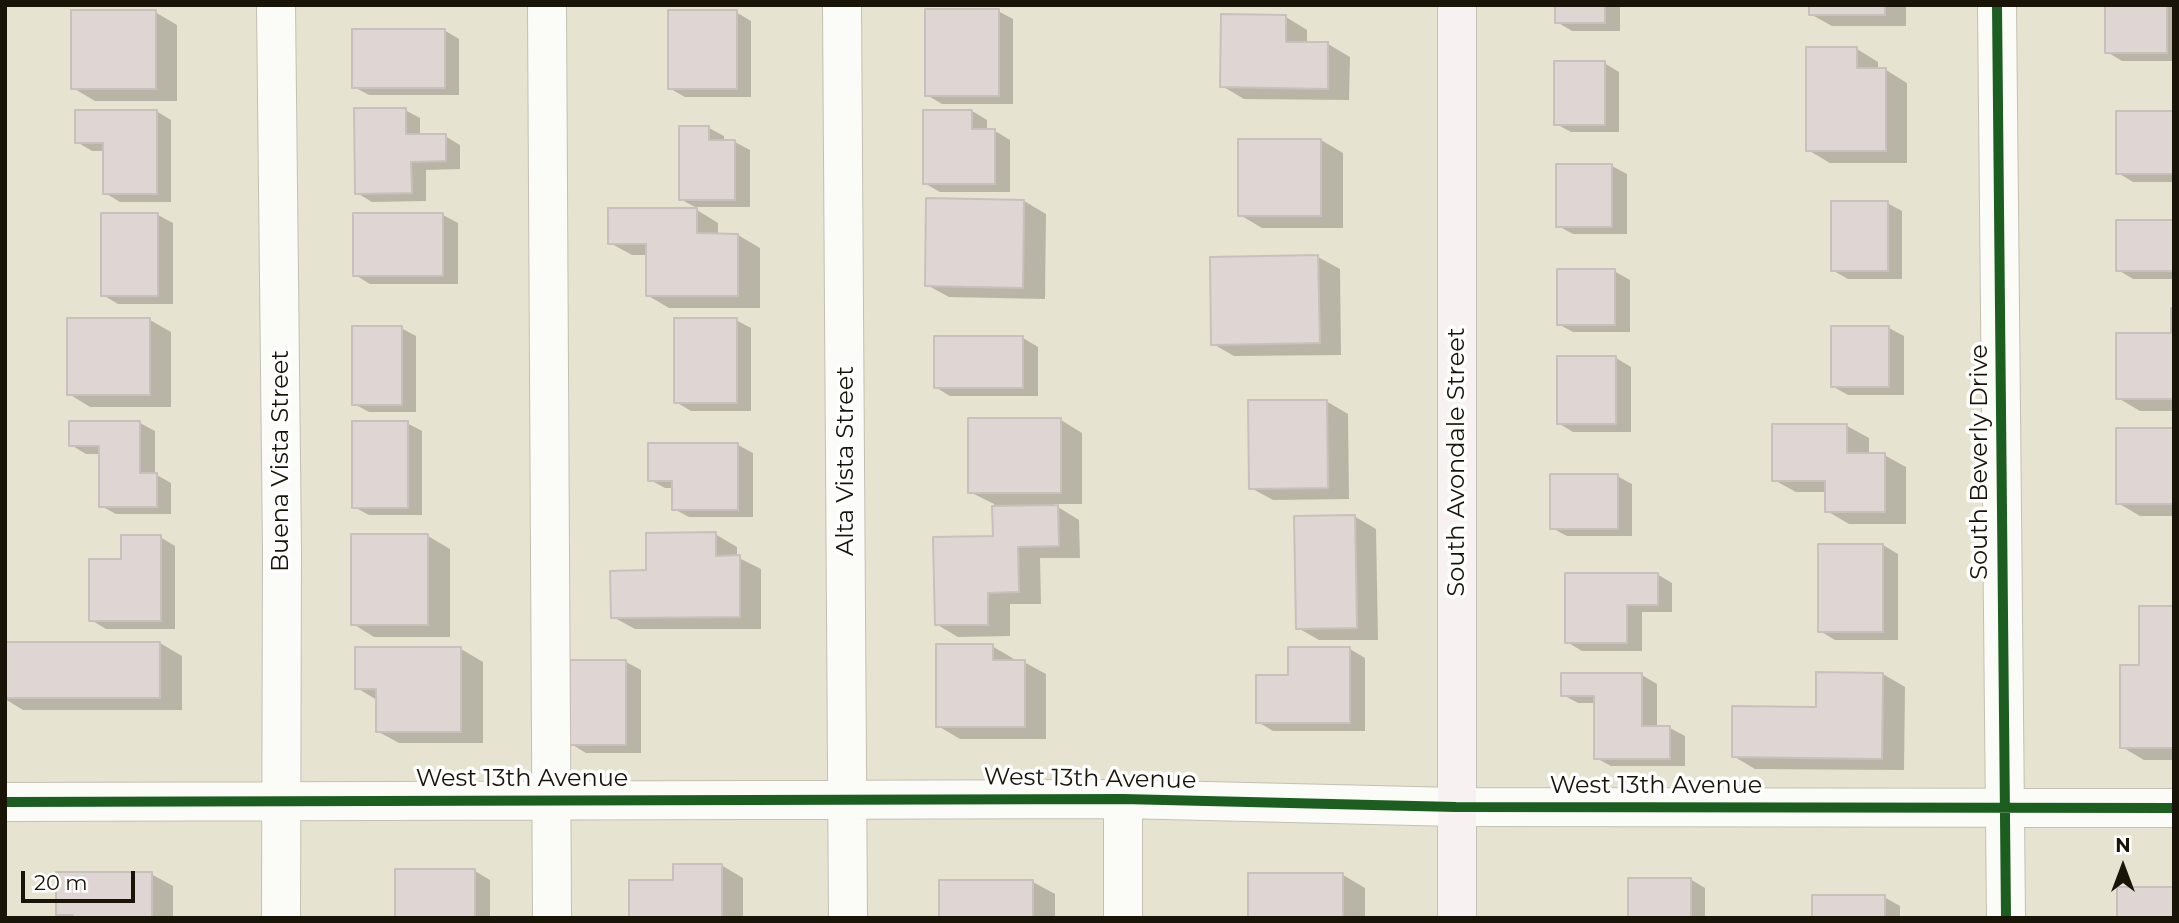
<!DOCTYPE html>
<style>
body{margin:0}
#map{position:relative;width:2179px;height:923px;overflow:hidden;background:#e7e3d1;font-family:Montserrat,sans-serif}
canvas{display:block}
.frame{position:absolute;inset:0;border:7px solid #181508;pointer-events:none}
.north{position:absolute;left:2088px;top:832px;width:70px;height:70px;-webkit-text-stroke:5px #fff;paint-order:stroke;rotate:0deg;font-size:19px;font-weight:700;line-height:28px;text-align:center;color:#181508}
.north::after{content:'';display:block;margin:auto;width:24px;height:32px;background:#181508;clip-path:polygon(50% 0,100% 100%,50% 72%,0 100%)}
.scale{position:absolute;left:21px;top:871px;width:114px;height:32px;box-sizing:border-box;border:4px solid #181508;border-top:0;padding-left:9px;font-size:21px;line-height:24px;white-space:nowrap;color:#181508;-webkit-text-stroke:5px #fff;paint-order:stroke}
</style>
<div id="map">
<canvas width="2179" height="923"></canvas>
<div class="frame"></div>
<div class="north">N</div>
<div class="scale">20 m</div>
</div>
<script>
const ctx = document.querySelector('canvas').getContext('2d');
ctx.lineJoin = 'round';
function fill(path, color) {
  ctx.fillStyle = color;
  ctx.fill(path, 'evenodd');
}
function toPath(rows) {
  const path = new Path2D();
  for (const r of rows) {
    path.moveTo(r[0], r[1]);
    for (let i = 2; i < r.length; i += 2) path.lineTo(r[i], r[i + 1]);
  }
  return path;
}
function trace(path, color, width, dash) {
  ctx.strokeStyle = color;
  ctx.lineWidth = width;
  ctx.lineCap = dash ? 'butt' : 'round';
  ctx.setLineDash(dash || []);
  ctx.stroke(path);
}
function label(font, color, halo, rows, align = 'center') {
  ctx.font = font + ' Montserrat,sans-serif';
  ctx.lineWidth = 7;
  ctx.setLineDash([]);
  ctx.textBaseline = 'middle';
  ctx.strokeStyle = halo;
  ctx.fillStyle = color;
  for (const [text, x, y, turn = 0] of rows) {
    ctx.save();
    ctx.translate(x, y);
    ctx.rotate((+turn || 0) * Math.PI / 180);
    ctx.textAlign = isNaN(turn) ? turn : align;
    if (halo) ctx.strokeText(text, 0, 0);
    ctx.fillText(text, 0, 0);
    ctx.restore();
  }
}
fill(toPath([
 [1557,5,1620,5,1620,31,1572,31,1557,22],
 [1810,5,1906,5,1906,26,1832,26,1810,14],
 [2107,5,2174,5,2174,61,2122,61,2107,52],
 [998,11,1013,19,1013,104,942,104,927,95],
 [155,12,177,25,177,101,95,101,73,88],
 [736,12,751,21,751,97,685,97,669,88],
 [1286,17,1307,30,1307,44,1328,44,1350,57,1349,100,1244,99,1222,86],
 [444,30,459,39,459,95,369,95,354,87],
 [1857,49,1878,62,1878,70,1886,70,1907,83,1907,163,1830,163,1808,150],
 [1604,63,1619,72,1619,132,1571,132,1556,124],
 [405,110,420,118,420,136,445,136,460,145,460,169,426,170,426,201,372,202,357,193],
 [156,111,171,120,171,202,120,202,105,193,105,151,92,151,77,142],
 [972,111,987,120,987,131,995,131,1010,140,1010,192,940,192,924,183],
 [2174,113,2174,182,2133,182,2118,173],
 [709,128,724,136,724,142,735,142,750,150,750,207,695,207,680,199],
 [1321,140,1343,153,1343,228,1262,228,1240,215],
 [1612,166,1627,174,1627,234,1573,234,1558,226],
 [1024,201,1046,214,1045,299,949,297,927,285],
 [1887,203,1902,211,1902,279,1848,279,1832,270],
 [697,210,718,223,718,235,738,235,760,248,760,308,669,308,647,295,647,255,632,255,610,243],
 [158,215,173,223,173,304,118,304,103,295],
 [443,215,458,223,458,284,370,284,355,275],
 [2174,221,2174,279,2133,279,2118,270],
 [1318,257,1340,269,1341,355,1234,356,1213,344],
 [1614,271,1630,280,1630,332,1573,332,1558,324],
 [2174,310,2174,411,2140,411,2118,398,2173,335],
 [150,320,171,332,171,407,90,407,69,394],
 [736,320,751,328,751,411,691,411,676,402],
 [401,328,416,336,416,412,369,412,354,404],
 [1889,328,1904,336,1904,395,1848,395,1832,386],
 [1023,338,1038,347,1038,396,950,396,935,387],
 [1616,358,1631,367,1631,432,1573,432,1558,423],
 [1326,401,1348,414,1349,499,1273,500,1251,488],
 [1061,420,1082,433,1082,504,1053,504,1079,520,1080,558,1040,558,1041,604,1010,604,1010,636,958,637,936,624,995,538,994,504,970,492],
 [140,423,155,431,155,474,171,483,171,514,116,514,101,506,101,454,86,454,71,445],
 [407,423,422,431,422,515,369,515,354,507],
 [1847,426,1869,438,1869,455,1884,455,1906,467,1906,524,1849,524,1827,511,1827,492,1796,492,1774,480],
 [2174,430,2174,516,2140,516,2118,503],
 [738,445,753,453,753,517,689,517,674,509,674,488,665,488,650,480],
 [1617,476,1632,484,1632,536,1567,536,1552,528],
 [1354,516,1376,529,1378,640,1319,640,1298,628],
 [715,534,737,547,737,557,761,569,761,629,635,629,613,617,647,572],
 [428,536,450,549,450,637,374,637,353,624],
 [160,537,175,546,175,629,106,629,91,620,123,560],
 [1883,545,1898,554,1898,640,1835,640,1820,631],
 [1657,574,1672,583,1672,612,1642,612,1642,651,1582,651,1567,642],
 [2174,608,2174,760,2144,760,2122,747,2141,667],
 [5,643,160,643,182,656,182,710,23,710,5,699],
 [992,646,1014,659,1014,662,1024,662,1046,674,1046,739,960,739,938,726],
 [461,649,483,662,483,743,399,743,377,731,377,700,357,688],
 [1350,649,1365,658,1365,731,1273,731,1258,722,1290,677],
 [626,662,641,670,641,753,586,753,571,744],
 [1883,674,1905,687,1904,770,1755,769,1733,756],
 [1642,675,1657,684,1657,728,1670,728,1685,736,1685,766,1611,766,1596,758,1596,703,1578,703,1563,695],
 [721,865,743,878,743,918,631,918,675,882],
 [475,871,490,880,490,918,397,918],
 [151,874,173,886,173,918,64,918,57,914],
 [1343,875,1365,888,1365,918,1250,918],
 [1690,879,1705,888,1705,918,1630,918],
 [1033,882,1055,894,1055,918,941,918],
 [1884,897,1900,906,1900,918,1813,918]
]), '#0003');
const building = toPath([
 [1555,5,1605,5,1605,23,1555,23,1555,5],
 [1809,5,1885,5,1885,15,1809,15,1809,5],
 [2105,5,2167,5,2167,53,2105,53,2105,5],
 [925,9,999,9,999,96,925,96,925,9],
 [71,10,156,10,156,89,71,89,71,10],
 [668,10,737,10,737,89,668,89,668,10],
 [1221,14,1286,15,1286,42,1328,42,1328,89,1220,87,1221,14],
 [352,29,445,29,445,88,352,88,352,29],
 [1806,47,1857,47,1857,68,1886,68,1886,151,1806,151,1806,47],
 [1554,61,1605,61,1605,125,1554,125,1554,61],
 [354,108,406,108,406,134,446,134,446,161,411,162,412,193,355,194,354,108],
 [75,110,157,110,157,194,103,194,103,143,75,143,75,110],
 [923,110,972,110,972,129,995,129,995,184,923,184,923,110],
 [2116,111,2174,111,2174,174,2116,174,2116,111],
 [679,126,709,126,709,140,735,140,735,200,679,200,679,126],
 [1238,139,1321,139,1321,216,1238,216,1238,139],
 [1556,164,1612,164,1612,227,1556,227,1556,164],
 [926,198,1024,200,1023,288,925,286,926,198],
 [1831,201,1888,201,1888,271,1831,271,1831,201],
 [608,208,697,208,697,233,738,234,738,296,646,296,646,244,608,244,608,208],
 [101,213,158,213,158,296,101,296,101,213],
 [353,213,443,213,443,276,353,276,353,213],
 [2116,220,2174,220,2174,271,2116,271,2116,220],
 [1318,255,1320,343,1211,345,1210,257,1318,255],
 [1557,269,1615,269,1615,325,1557,325,1557,269],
 [2171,308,2174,308,2174,399,2116,399,2116,333,2171,333,2171,308],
 [67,318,150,318,150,395,67,395,67,318],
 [674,318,737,318,737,403,674,403,674,318],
 [352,326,402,326,402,405,352,405,352,326],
 [1831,326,1889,326,1889,387,1831,387,1831,326],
 [934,336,1023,336,1023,388,934,388,934,336],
 [1557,356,1616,356,1616,424,1557,424,1557,356],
 [1248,400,1327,400,1328,488,1249,489,1248,400],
 [968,418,1061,418,1061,493,968,493,968,418],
 [69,421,140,421,140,473,157,473,157,507,99,507,99,446,69,446,69,421],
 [352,421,408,421,408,508,352,508,352,421],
 [1772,424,1847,424,1847,453,1885,453,1885,512,1825,512,1825,481,1772,481,1772,424],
 [2116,428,2174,428,2174,504,2116,504,2116,428],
 [648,443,738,443,738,510,672,510,672,481,648,481,648,443],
 [1550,474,1618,474,1618,529,1550,529,1550,474],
 [1058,505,1059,546,1018,547,1019,592,988,593,988,625,935,625,933,537,993,536,992,506,1058,505],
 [1355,515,1357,628,1296,629,1294,516,1355,515],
 [716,532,716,556,740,555,740,617,611,618,610,571,646,570,646,533,716,532],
 [351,534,428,534,428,625,351,625,351,534],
 [121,535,161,535,161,621,89,621,89,559,121,559,121,535],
 [1818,544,1883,544,1883,632,1818,632,1818,544],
 [1565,573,1658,573,1658,605,1627,605,1627,643,1565,643,1565,573],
 [2139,606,2174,606,2174,748,2120,748,2120,665,2139,665,2139,606],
 [5,642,160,642,160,698,5,698,5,642],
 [936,644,993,644,993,660,1025,660,1025,727,936,727,936,644],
 [355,647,461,647,461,732,376,732,376,689,355,689,355,647],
 [1288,647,1350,647,1350,723,1256,723,1256,675,1288,675,1288,647],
 [570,660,626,660,626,745,570,745,570,660],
 [1816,672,1883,673,1882,759,1732,757,1732,706,1816,707,1816,672],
 [1561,673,1642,673,1642,726,1670,726,1670,759,1594,759,1594,696,1561,696,1561,673],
 [673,864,722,864,722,918,629,918,629,880,673,880,673,864],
 [395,869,475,869,475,918,395,918,395,869],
 [56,872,152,872,152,918,73,918,73,915,56,915,56,872],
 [1248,873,1343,873,1343,918,1248,918,1248,873],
 [1628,878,1691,878,1691,918,1628,918,1628,878],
 [939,880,1033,880,1033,918,939,918,939,880],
 [2117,887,2174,887,2174,918,2117,918,2117,887],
 [1812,895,1885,895,1885,918,1812,918,1812,895]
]);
fill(building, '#dfd6d3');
trace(building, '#c8c0bc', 2);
const minor = toPath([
 [276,5,282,551,281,918],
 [547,5,552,918],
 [842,5,848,918],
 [1997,5,2006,918],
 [1123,799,1123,918],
 [5,802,1123,799,1456,807,2174,808]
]);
const major = toPath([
 [1457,5,1457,918]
]);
trace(minor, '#c4c0b3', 40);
trace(major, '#c4c1b8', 40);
trace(minor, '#fbfbf8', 38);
trace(major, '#f7f2f1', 38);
trace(toPath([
 [1997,5,2006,918],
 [5,802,1123,799,1456,807,2174,808]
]), '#1b5e20', 10);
label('24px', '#181508', '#fff', [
 ["Buena Vista Street",281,461,-90],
 ["Alta Vista Street",846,461,-90],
 ["South Avondale Street",1457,462,-90],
 ["South Beverly Drive",1980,462,-90],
 ["West 13th Avenue",522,779],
 ["West 13th Avenue",1090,779,1],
 ["West 13th Avenue",1656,786]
]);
</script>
